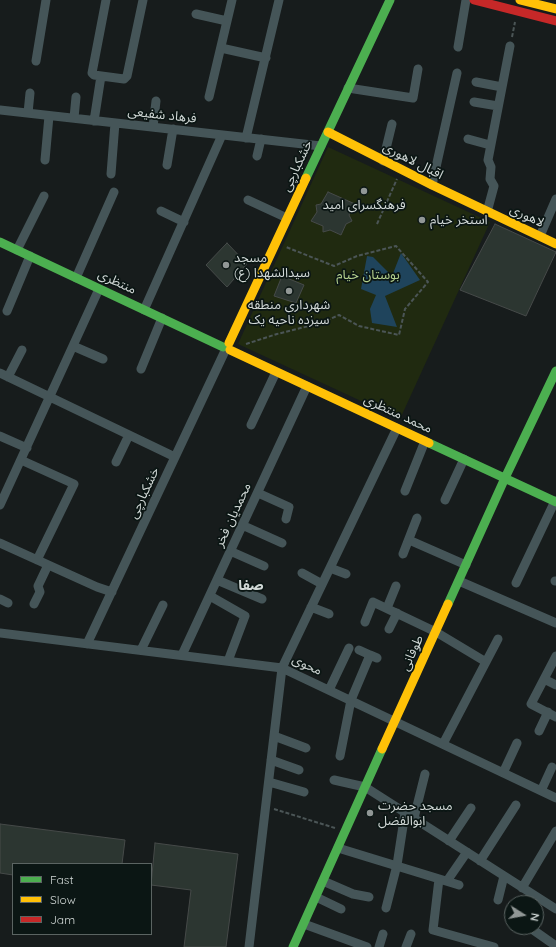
<!DOCTYPE html>
<meta charset="utf-8">
<style>
body{margin:0}
#map{position:relative;width:556px;height:947px;overflow:hidden;background:#171c1c;font-family:Quicksand,sans-serif}
canvas{display:block}
.legend{position:absolute;left:12px;top:863px;width:140px;height:72px;box-sizing:border-box;background:#0b1614;border:1px solid #5b6462;margin:0;padding:5px 7px;list-style:none;font-size:12px;color:#d2d9d7}
.legend li{display:flex;align-items:center;gap:8px;height:20px}
.legend b{width:20px;border:1px solid #5b6462}
.north{position:absolute;left:504px;top:895px;width:40px;height:40px;box-sizing:border-box;background:#0b1614;border:1px solid #5b6462;border-radius:50%;rotate:101deg;font-size:11px;font-weight:700;line-height:16px;text-align:center;color:#d2d9d7}
.north::after{content:'';display:block;margin:auto;width:14px;height:18px;background:#919796;clip-path:polygon(50% 0,100% 100%,50% 72%,0 100%)}
</style>
<div id="map">
<canvas width="556" height="947"></canvas>
<ul class="legend">
<li><b style="height:5px;background:#4caf50"></b>Fast</li>
<li><b style="height:5px;background:#ffc107"></b>Slow</li>
<li><b style="height:5px;background:#c62828"></b>Jam</li>
</ul>
<div class="north">N</div>
</div>
<script>
const ctx = document.querySelector('canvas').getContext('2d');
ctx.lineJoin = 'round';
function fill(path, color) {
  ctx.fillStyle = color;
  ctx.fill(path, 'evenodd');
}
function toPath(rows) {
  const path = new Path2D();
  for (const r of rows) {
    path.moveTo(r[0], r[1]);
    for (let i = 2; i < r.length; i += 2) path.lineTo(r[i], r[i + 1]);
  }
  return path;
}
function trace(path, color, width, dash) {
  ctx.strokeStyle = color;
  ctx.lineWidth = width;
  ctx.lineCap = dash ? 'butt' : 'round';
  ctx.setLineDash(dash || []);
  ctx.stroke(path);
}
function label(font, color, halo, rows, align = 'center') {
  ctx.font = font + ' Quicksand,"Noto Sans Arabic",sans-serif';
  ctx.lineWidth = 3.5;
  ctx.setLineDash([]);
  ctx.textBaseline = 'middle';
  ctx.strokeStyle = halo;
  ctx.fillStyle = color;
  for (const [text, x, y, turn = 0] of rows) {
    ctx.save();
    ctx.translate(x, y);
    ctx.rotate((+turn || 0) * Math.PI / 180);
    ctx.textAlign = isNaN(turn) ? turn : align;
    if (halo) ctx.strokeText(text, 0, 0);
    ctx.fillText(text, 0, 0);
    ctx.restore();
  }
}
fill(toPath([
 [328,147,490,222,400,419,238,344]
]), '#202a10');
fill(toPath([
 [401,253,420,280,385,296,397,327,372,323,370,309,376,295,361,289,367,256,373,257,392,276]
]), '#1f445c');
const building = toPath([
 [328,192,355,204,349,215,352,221,346,224,341,235,330,230,323,232,323,226,311,221,317,212,316,205,321,204,328,192],
 [495,224,556,252,526,316,460,290,495,224],
 [227,243,247,264,227,287,206,265,227,243],
 [282,276,304,285,296,303,274,296,282,276],
 [0,824,125,840,122,864,13,864,13,875,0,873,0,824],
 [155,843,238,854,226,947,184,947,191,890,151,885,155,843]
]);
fill(building, '#2c3631');
trace(building, '#464a49', 1);
trace(toPath([
 [512,37,515,22],
 [377,224,397,179],
 [246,344,277,334,321,323,339,315,359,326,399,335,405,309,428,282,396,246,357,256,334,266,286,247],
 [274,809,335,828]
]), '#4b5556', 2, [4, 2]);
trace(toPath([
 [106,0,92,73,94,75,124,79,127,76,143,0],
 [196,14,227,21],
 [458,47,466,0],
 [221,48,266,58],
 [36,61,46,0],
 [476,82,502,87],
 [348,88,413,98,418,69],
 [209,97,232,0],
 [474,102,498,106],
 [0,110,321,146],
 [28,113,30,93],
 [74,118,76,97],
 [94,121,101,76],
 [153,127,156,101],
 [246,138,279,0],
 [468,139,490,145],
 [257,156,261,139],
 [45,160,49,116],
 [383,161,392,124],
 [167,165,173,129],
 [111,174,115,123],
 [432,185,457,73],
 [248,200,287,218],
 [161,211,184,222],
 [487,212,494,186,490,179,491,167,488,160,510,46],
 [540,236,556,199],
 [17,250,44,196],
 [76,278,114,192],
 [144,310,222,135],
 [7,311,30,256],
 [73,346,103,359],
 [141,369,162,318],
 [0,373,175,457],
 [8,377,22,350],
 [251,425,276,372],
 [0,436,27,448],
 [21,460,74,484,37,560],
 [116,462,129,435],
 [405,491,425,441],
 [258,493,289,507,286,519],
 [445,500,464,459],
 [0,505,99,289],
 [242,525,282,543],
 [409,540,466,565],
 [0,543,97,587,112,592],
 [230,551,264,566],
 [403,554,417,518],
 [330,568,346,574],
 [302,573,322,584],
 [217,580,262,599],
 [459,581,556,623],
 [555,581,556,581],
 [516,583,555,501],
 [210,596,245,616,228,661],
 [0,599,8,603],
 [34,604,40,592,38,586,48,565],
 [311,607,329,614],
 [387,608,396,586],
 [365,622,373,602,436,632,486,662],
 [389,629,397,613],
 [0,633,282,668,556,798],
 [87,644,224,353],
 [141,650,163,605],
 [359,650,370,655],
 [182,655,307,386],
 [556,656,531,704,556,717],
 [544,679,556,685],
 [329,690,349,648],
 [539,731,548,712],
 [274,736,306,748],
 [443,744,498,639],
 [340,756,351,700,370,655,377,658],
 [271,760,299,770],
 [503,773,517,743],
 [334,780,365,787,556,909],
 [269,782,304,792],
 [541,791,552,767],
 [414,818,425,774],
 [449,841,471,808],
 [338,848,459,885],
 [480,861,516,805],
 [439,879,433,930,494,947],
 [323,881,353,894,369,897],
 [447,881,467,852],
 [522,888,556,831],
 [316,897,341,909],
 [498,900,504,876],
 [386,908,397,865,405,813],
 [304,924,367,947],
 [529,927,556,946],
 [249,947,282,668,397,428],
 [379,947,383,934],
 [406,947,411,934]
]), '#455558', 9);
trace(toPath([
 [306,178,390,0],
 [0,242,223,347],
 [429,443,556,502],
 [448,604,505,478,556,371],
 [293,947,382,749]
]), '#4caf50', 9);
trace(toPath([
 [520,0,556,9],
 [328,132,432,185,556,244],
 [229,343,306,178],
 [230,350,429,443],
 [382,749,448,604]
]), '#ffc107', 9);
trace(toPath([
 [474,0,556,21]
]), '#c62828', 9);
for (const [x, y, r, color] of [
 [364,191,4,"#919796"],
 [422,220,4,"#919796"],
 [226,265,4,"#919796"],
 [289,291,4,"#919796"],
 [370,813,4,"#919796"]
]) {
  const dot = new Path2D();
  dot.arc(x, y, r, 0, 2 * Math.PI);
  ctx.fillStyle = color;
  ctx.fill(dot);
  trace(dot, '#0b1614', 1.5);
}
label('13px', '#d2d9d7', '#0b1614', [
 ["فرهاد شفیعی",162,115,6],
 ["اقبال لاهوری",413,161,27],
 ["خشکبارچی",297,166,-65],
 ["لاهوری",527,216,25],
 ["منتظری",117,282,25],
 ["محمد منتظری",398,414,25],
 ["خشکبارچی",144,493,-65],
 ["محمدیان فخر",233,515,-65],
 ["طوفانی",412,653,-66],
 ["محوی",307,665,25]
]);
label('13px', '#d2d9d7', '#0b1614', [
 ["فرهنگسرای امید",364,205,"center"],
 ["استخر خیام",430,220],
 ["مسجد",234,258],
 ["سیدالشهدا (ع)",234,273],
 ["شهرداری منطقه",289,305,"center"],
 ["سیزده ناحیه یک",289,320,"center"],
 ["مسجد حضرت",378,806],
 ["ابوالفضل",378,821]
], 'left');
label('13px', '#b5d18e', '#0b1614', [
 ["بوستان خیام",368,275]
]);
label('bold 14px', '#d2d9d7', '#0b1614', [
 ["صفا",251,586]
]);
</script>
